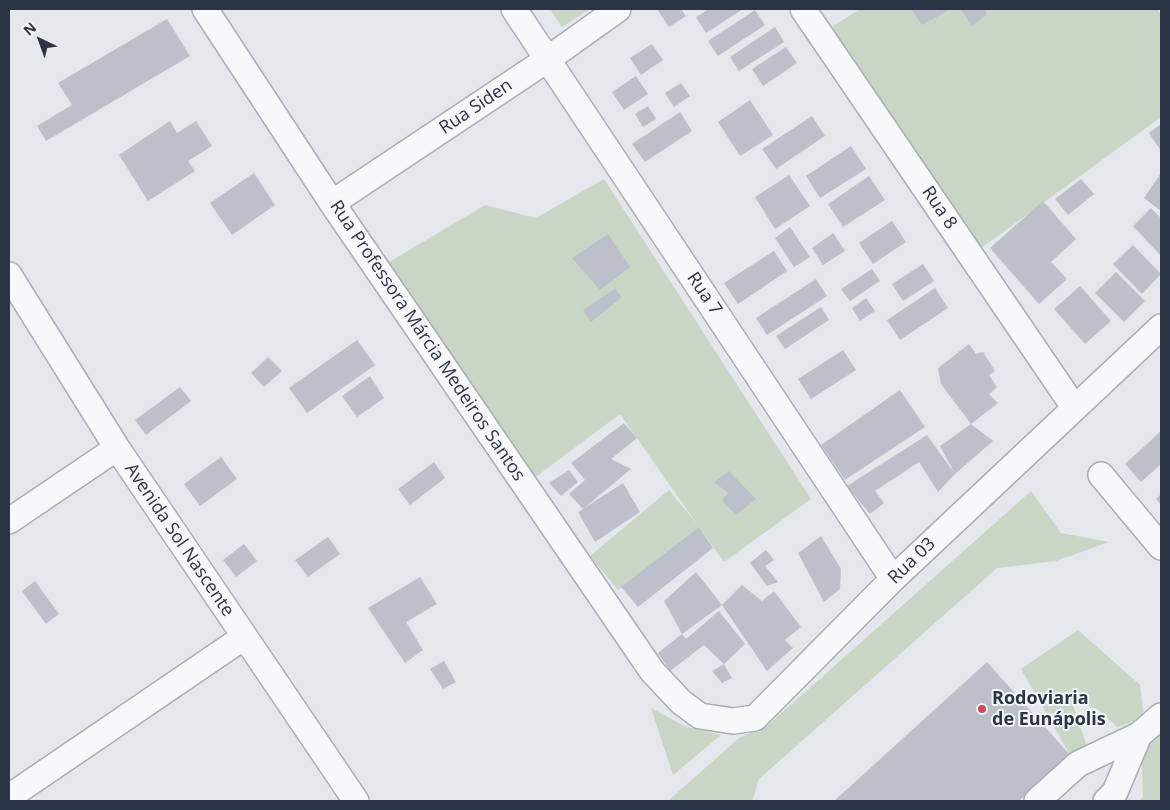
<!DOCTYPE html>
<meta charset="utf-8">
<style>
body{margin:0}
#map{position:relative;width:1170px;height:810px;overflow:hidden;background:#e4e7ec;font-family:"Open Sans",sans-serif}
canvas{display:block}
.frame{position:absolute;inset:0;border:10px solid #2b3445;pointer-events:none}
.north{position:absolute;left:15px;top:15px;width:50px;height:50px;-webkit-text-stroke:4px #f4f6f9;paint-order:stroke;rotate:318deg;font-size:14px;font-weight:700;line-height:20px;text-align:center;color:#2b3445}
.north::after{content:'';display:block;margin:auto;width:18px;height:22px;background:#2b3445;clip-path:polygon(50% 0,100% 100%,50% 72%,0 100%)}
</style>
<div id="map">
<canvas width="1170" height="810"></canvas>
<div class="frame"></div>
<div class="north">N</div>
</div>
<script>
const ctx = document.querySelector('canvas').getContext('2d');
ctx.lineJoin = 'round';
function fill(path, color) {
  ctx.fillStyle = color;
  ctx.fill(path, 'evenodd');
}
function toPath(rows) {
  const path = new Path2D();
  for (const r of rows) {
    path.moveTo(r[0], r[1]);
    for (let i = 2; i < r.length; i += 2) path.lineTo(r[i], r[i + 1]);
  }
  return path;
}
function trace(path, color, width, dash) {
  ctx.strokeStyle = color;
  ctx.lineWidth = width;
  ctx.lineCap = dash ? 'butt' : 'round';
  ctx.setLineDash(dash || []);
  ctx.stroke(path);
}
function label(font, color, halo, rows, align = 'center') {
  ctx.font = font + ' "Open Sans",sans-serif';
  ctx.lineWidth = 4;
  ctx.setLineDash([]);
  ctx.textBaseline = 'middle';
  ctx.strokeStyle = halo;
  ctx.fillStyle = color;
  for (const [text, x, y, turn = 0] of rows) {
    ctx.save();
    ctx.translate(x, y);
    ctx.rotate((+turn || 0) * Math.PI / 180);
    ctx.textAlign = isNaN(turn) ? turn : align;
    if (halo) ctx.strokeText(text, 0, 0);
    ctx.fillText(text, 0, 0);
    ctx.restore();
  }
}
fill(toPath([
 [550,9,590,9,562,27],
 [860,9,1157,9,1161,15,1161,117,980,249,832,27],
 [604,179,811,499,724,562,699,527,618,590,590,556,669,490,697,524,620,414,533,479,386,264,485,205,536,218],
 [1031,491,1061,533,1109,542,1056,561,997,568,759,779,752,801,668,801,739,738,768,725],
 [1078,630,1140,685,1144,719,1117,727,1099,710,1071,699,1087,747,1070,755,1021,669],
 [651,708,686,727,721,735,673,775],
 [1161,733,1161,801,1139,801,1143,797,1141,749]
]), '#c9d6c5');
fill(toPath([
 [657,9,681,9,686,16,669,27],
 [709,9,743,9,706,33,696,17],
 [911,9,951,9,922,25],
 [961,9,985,9,987,14,972,26],
 [755,10,765,25,718,56,708,41],
 [167,19,190,56,46,141,37,126,72,105,58,83],
 [775,27,784,42,739,71,730,57],
 [652,44,663,60,641,75,630,58],
 [786,47,797,63,763,86,752,69],
 [636,76,648,94,624,110,612,92],
 [681,83,690,96,674,107,665,93],
 [750,100,773,135,740,156,718,122],
 [648,106,656,119,643,127,635,114],
 [680,112,692,131,645,162,632,144],
 [812,116,825,136,776,169,762,149],
 [170,121,177,133,196,121,212,146,188,161,195,171,148,201,119,155],
 [1161,124,1161,151,1149,133],
 [851,146,866,169,820,198,806,176],
 [254,173,275,205,232,235,210,203],
 [1161,173,1161,211,1144,198],
 [789,175,810,206,775,229,755,197],
 [869,176,885,200,843,227,828,204],
 [1081,179,1094,194,1068,215,1055,199],
 [1043,201,1076,239,1051,262,1067,279,1039,304,990,248],
 [1151,208,1161,218,1161,256,1133,226],
 [892,221,906,242,873,264,859,243],
 [790,227,810,257,794,267,775,238],
 [833,233,845,251,823,265,812,248],
 [608,234,630,267,600,290,572,258],
 [1133,245,1161,274,1142,294,1113,264],
 [774,251,787,271,738,304,724,283],
 [923,264,934,281,903,301,892,284],
 [872,269,880,281,850,301,841,289],
 [1116,272,1145,301,1124,322,1095,293],
 [816,279,827,296,767,335,756,318],
 [1080,286,1111,321,1085,344,1054,309],
 [935,288,948,308,900,340,887,320],
 [615,289,622,297,591,322,583,310],
 [866,298,875,311,860,321,852,308],
 [821,307,829,320,785,349,776,336],
 [357,340,375,365,307,413,289,388],
 [969,344,976,354,983,352,995,371,989,375,997,387,989,394,998,403,971,424,941,384,938,368],
 [843,350,856,370,811,399,798,379],
 [268,357,282,371,264,387,251,373],
 [370,376,384,398,357,417,342,396],
 [180,387,191,401,146,435,135,420],
 [900,390,925,427,845,480,821,445],
 [624,423,637,438,611,459,631,469,583,509,569,494,585,480,571,463],
 [971,424,993,441,955,474,940,446],
 [1161,431,1161,464,1141,482,1125,464],
 [927,435,955,474,938,492,919,462,875,491,884,503,870,514,847,486],
 [221,457,237,479,200,506,184,484],
 [434,462,445,478,410,505,398,489],
 [569,470,578,482,561,496,549,483],
 [729,471,756,499,736,515,722,500,728,493,714,482],
 [623,483,640,512,595,542,578,512],
 [1161,494,1161,505,1156,499],
 [699,527,713,548,638,607,621,587],
 [821,536,841,569,840,589,824,602,798,553],
 [328,537,340,554,308,577,295,560],
 [244,544,257,561,236,577,223,560],
 [766,550,774,560,765,566,778,582,767,586,750,563],
 [696,572,722,605,742,585,762,601,774,591,801,627,785,640,793,648,767,671,722,605,682,634,664,601],
 [420,577,437,604,406,622,423,650,405,663,368,608],
 [35,581,59,614,46,624,22,591],
 [719,611,745,644,724,664,704,645,670,671,658,653,682,634,686,639],
 [444,661,456,682,443,689,430,669],
 [987,662,1070,755,1019,801,834,801],
 [724,664,732,678,722,683,712,671]
]), '#bbc0ca');
const minor = toPath([
 [205,9,332,203,652,671,681,702,700,716,733,721,755,718,893,579,1161,327],
 [514,9,893,579],
 [803,9,1074,407],
 [332,203,548,59,618,9],
 [9,275,117,448,356,801],
 [1101,475,1161,547],
 [9,521,117,448],
 [9,797,244,637],
 [1037,801,1078,764,1139,735],
 [1106,801,1115,792,1139,735,1161,716]
]);
trace(minor, '#a9aeb7', 28);
trace(minor, '#f7f8fa', 25);
for (const [x, y, r, color] of [
 [982,709,5,"#d1495b"]
]) {
  const dot = new Path2D();
  dot.arc(x, y, r, 0, 2 * Math.PI);
  ctx.fillStyle = color;
  ctx.fill(dot);
  trace(dot, '#f4f6f9', 2);
}
label('18px', '#2b3445', '#f4f6f9', [
 ["Rua Siden",476,107,-34],
 ["Rua 8",939,208,56],
 ["Rua 7",704,294,56],
 ["Rua Professora Márcia Medeiros Santos",427,341,56],
 ["Avenida Sol Nascente",179,540,56],
 ["Rua 03",912,561,-44]
]);
label('bold 18px', '#2b3445', '#f4f6f9', [
 ["Rodoviaria",992,699],
 ["de Eunápolis",992,720]
], 'left');
</script>
